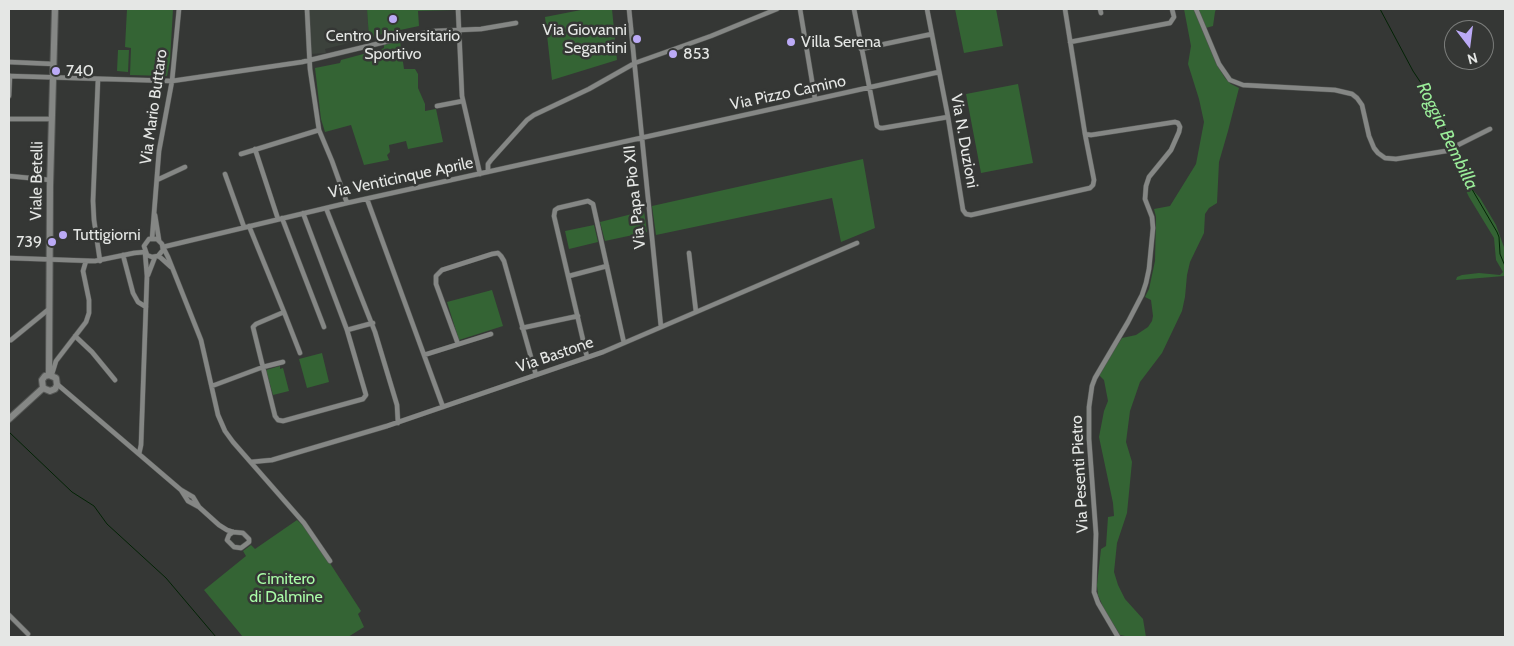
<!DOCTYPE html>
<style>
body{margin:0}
#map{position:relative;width:1514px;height:646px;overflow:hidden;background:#353735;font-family:Cabin,sans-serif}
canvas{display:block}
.frame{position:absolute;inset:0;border:10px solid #e5e7e5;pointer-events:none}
.north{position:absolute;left:1444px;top:20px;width:50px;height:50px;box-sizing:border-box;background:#353735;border:1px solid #7b7d7b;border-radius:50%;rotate:165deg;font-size:14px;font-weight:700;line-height:20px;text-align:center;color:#e5e7e5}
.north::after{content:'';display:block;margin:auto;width:18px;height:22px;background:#bbaaf6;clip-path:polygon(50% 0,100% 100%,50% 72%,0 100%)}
</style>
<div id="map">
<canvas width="1514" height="646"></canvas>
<div class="frame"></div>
<div class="north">N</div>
</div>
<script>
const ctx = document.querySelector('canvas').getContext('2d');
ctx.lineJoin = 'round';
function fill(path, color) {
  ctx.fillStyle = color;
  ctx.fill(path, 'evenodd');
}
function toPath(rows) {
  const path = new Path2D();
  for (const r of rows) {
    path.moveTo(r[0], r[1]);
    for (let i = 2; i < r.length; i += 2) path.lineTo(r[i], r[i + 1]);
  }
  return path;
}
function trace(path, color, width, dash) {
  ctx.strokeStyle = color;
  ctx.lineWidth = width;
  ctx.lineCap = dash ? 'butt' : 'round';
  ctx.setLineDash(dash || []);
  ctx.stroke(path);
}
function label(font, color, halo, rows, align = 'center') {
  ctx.font = font + ' Cabin,sans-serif';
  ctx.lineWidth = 5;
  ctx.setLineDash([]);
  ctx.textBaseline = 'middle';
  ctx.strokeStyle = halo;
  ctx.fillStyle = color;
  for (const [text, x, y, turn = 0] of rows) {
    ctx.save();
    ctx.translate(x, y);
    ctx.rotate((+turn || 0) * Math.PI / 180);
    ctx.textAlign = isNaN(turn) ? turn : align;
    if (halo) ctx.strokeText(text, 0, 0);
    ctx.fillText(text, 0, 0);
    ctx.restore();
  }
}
fill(toPath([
 [309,9,367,9,369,38,325,49,326,53,311,54]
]), '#3c423c');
fill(toPath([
 [127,9,173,9,170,61,167,76,130,75,131,48,125,47],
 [367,9,455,9,455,10,418,11,419,26,386,33,369,38],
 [586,9,612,9,617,60,552,80,545,17],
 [955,9,996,9,1003,46,964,53],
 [1184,9,1216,9,1215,12,1213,26,1202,29,1216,63,1225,78,1231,84,1239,88,1228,131,1219,162,1217,203,1209,208,1205,214,1204,233,1190,262,1187,275,1185,297,1182,311,1162,353,1140,382,1130,411,1126,442,1132,462,1127,513,1117,543,1114,572,1118,585,1125,599,1143,619,1146,637,1130,637,1120,635,1104,609,1098,595,1097,585,1101,549,1106,546,1108,517,1114,516,1113,503,1099,437,1104,411,1108,401,1104,380,1098,374,1122,338,1136,335,1148,327,1152,321,1153,316,1151,300,1145,297,1149,289,1155,261,1156,217,1154,209,1170,206,1196,164,1204,122,1199,99,1188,64,1191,46],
 [400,41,404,69,415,69,418,74,418,88,425,104,425,111,436,109,443,142,408,149,406,141,389,145,390,152,387,155,389,160,364,165,351,125,325,132,321,119,315,68,340,63,341,60,382,49,384,48,384,45],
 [118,50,129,50,128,72,117,71],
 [1018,84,1033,163,981,173,966,94],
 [863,159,875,228,841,242,832,198,656,235,652,206],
 [1456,159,1472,189,1480,198,1496,225,1505,250,1505,279,1504,276,1456,280,1457,277,1462,275,1479,273,1500,275,1503,272,1496,260,1494,238,1469,197,1452,162],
 [644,211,647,232,605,241,600,222],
 [594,225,598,242,569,249,565,231],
 [492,290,503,326,459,340,447,302],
 [322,353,329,382,307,388,299,359],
 [280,366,280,369,283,368,289,391,273,395,266,370],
 [297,520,309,531,361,611,358,614,364,627,348,637,243,637,204,590,246,556,243,551,251,545,255,549]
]), '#346434');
trace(toPath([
 [1380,9,1413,71,1427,92,1437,110,1453,145],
 [1455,149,1463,172,1473,191,1497,232,1499,237,1500,254,1505,266],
 [9,432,72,492,94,506,107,524,166,578,216,637]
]), '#032305', 1);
const street = toPath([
 [307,9,310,69,319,130,332,161,347,203],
 [629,9,661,327],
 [800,9,815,99],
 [854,9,877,126,880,128,883,128,948,117],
 [927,9,948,117,963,210,966,214,971,215,1090,188,1093,185,1094,180,1085,134],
 [1065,9,1085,134,1091,135,1175,122,1178,123,1180,127,1179,132,1171,150,1149,177,1146,186,1145,199,1152,217,1153,228,1149,269,1146,283,1142,295,1128,322,1095,378,1092,386,1089,407,1089,439,1096,534,1094,592,1098,603,1118,637],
 [1100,9,1101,13],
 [1196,9,1219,64,1230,80,1243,85,1335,90,1352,94,1357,98,1362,105,1369,136,1374,148,1378,153,1385,158,1396,159,1446,151,1490,129],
 [1070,42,1170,23,1174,17,1172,9],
 [861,49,932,34],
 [9,62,54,64],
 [9,76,172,81,302,62,418,34,435,31,459,30,458,9],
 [98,79,93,201,94,220,100,261],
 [9,96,10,76],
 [437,106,463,101],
 [9,119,52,119],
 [255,149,278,219],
 [241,154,319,130],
 [488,172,488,164,491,160,527,120,534,115,589,89,635,63,711,36,777,9],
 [225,174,244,227],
 [480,174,462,96,459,30,481,29,516,23],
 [9,176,50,180],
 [157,180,185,167],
 [367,199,443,407],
 [326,208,375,332,397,405,398,423],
 [155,215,159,240],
 [282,218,324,327],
 [249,226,284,312,256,324,253,327,275,416,278,420,283,421,363,399,366,395,347,330,303,213],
 [152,239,159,151,172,81,179,9],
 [689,253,696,312],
 [123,255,133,293,138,302,146,307],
 [158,256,163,250,162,244,157,239,149,239,144,246,147,255,152,257,158,256,161,258,171,267],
 [9,258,95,261,134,253,145,252,147,276,141,445,139,454],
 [148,275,155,257],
 [569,276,607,266],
 [284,312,300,353],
 [522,328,578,316],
 [347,330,373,323],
 [75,336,92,352,115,380],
 [11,340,49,309],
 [458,344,436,284,436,276,442,270,492,254,498,253,501,256,504,261,536,375],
 [424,355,491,334],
 [587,357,554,216,555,210,558,208,588,201,593,204,624,343],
 [52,374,56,361,86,322,89,313,89,300,83,271,86,261],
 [57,384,181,490,193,497,199,507,219,525,227,530,233,532],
 [212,386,263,367,283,362],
 [251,462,272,460,387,426,603,352,857,243],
 [181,490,188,501,199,507],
 [233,532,243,533,249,539,249,542,241,548,234,547,227,540,229,535,233,532],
 [330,561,304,523,233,442,225,431,218,415,201,340,168,257,163,247,347,203,939,72],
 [9,615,28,634]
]);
const secondary = toPath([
 [49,375,50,186,55,9],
 [43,388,50,391,55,389,57,385,56,378,49,375],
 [43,388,42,380,45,376,49,375],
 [9,419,43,388]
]);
trace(street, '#545654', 5.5);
trace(secondary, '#545654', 8);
trace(street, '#858785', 4.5);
trace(secondary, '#858785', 6);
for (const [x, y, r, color] of [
 [393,19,5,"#bbaaf6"],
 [637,39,5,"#bbaaf6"],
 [791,42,5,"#bbaaf6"],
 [673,54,5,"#bbaaf6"],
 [56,71,5,"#bbaaf6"],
 [63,235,5,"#bbaaf6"],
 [52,242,5,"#bbaaf6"]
]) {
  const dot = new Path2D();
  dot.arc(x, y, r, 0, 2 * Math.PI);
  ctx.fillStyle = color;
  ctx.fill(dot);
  trace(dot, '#353735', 2);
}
label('16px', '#e5e7e5', '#353735', [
 ["Via Giovanni",627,30,"right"],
 ["Segantini",627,48,"right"],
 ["Centro Universitario",393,36,"center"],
 ["Sportivo",393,54,"center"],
 ["Villa Serena",801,42],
 ["853",683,54],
 ["740",66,71],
 ["Tuttigiorni",73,235],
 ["739",42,242,"right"]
], 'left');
label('16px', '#e5e7e5', '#353735', [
 ["Via Pizzo Camino",788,93,-12],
 ["Via Mario Buttaro",154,107,-82],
 ["Via N. Duzioni",964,141,80],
 ["Via Venticinque Aprile",401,178,-12],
 ["Viale Betelli",37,181,-89],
 ["Via Papa Pio XII",635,197,-96],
 ["Via Bastone",555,355,-19],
 ["Via Pesenti Pietro",1080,474,-93]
]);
label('16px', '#a9fca7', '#353735', [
 ["Cimitero",286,579],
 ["di Dalmine",286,597]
]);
label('italic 18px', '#9aed99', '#353735', [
 ["Roggia Bembilla",1447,136,64]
]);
</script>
